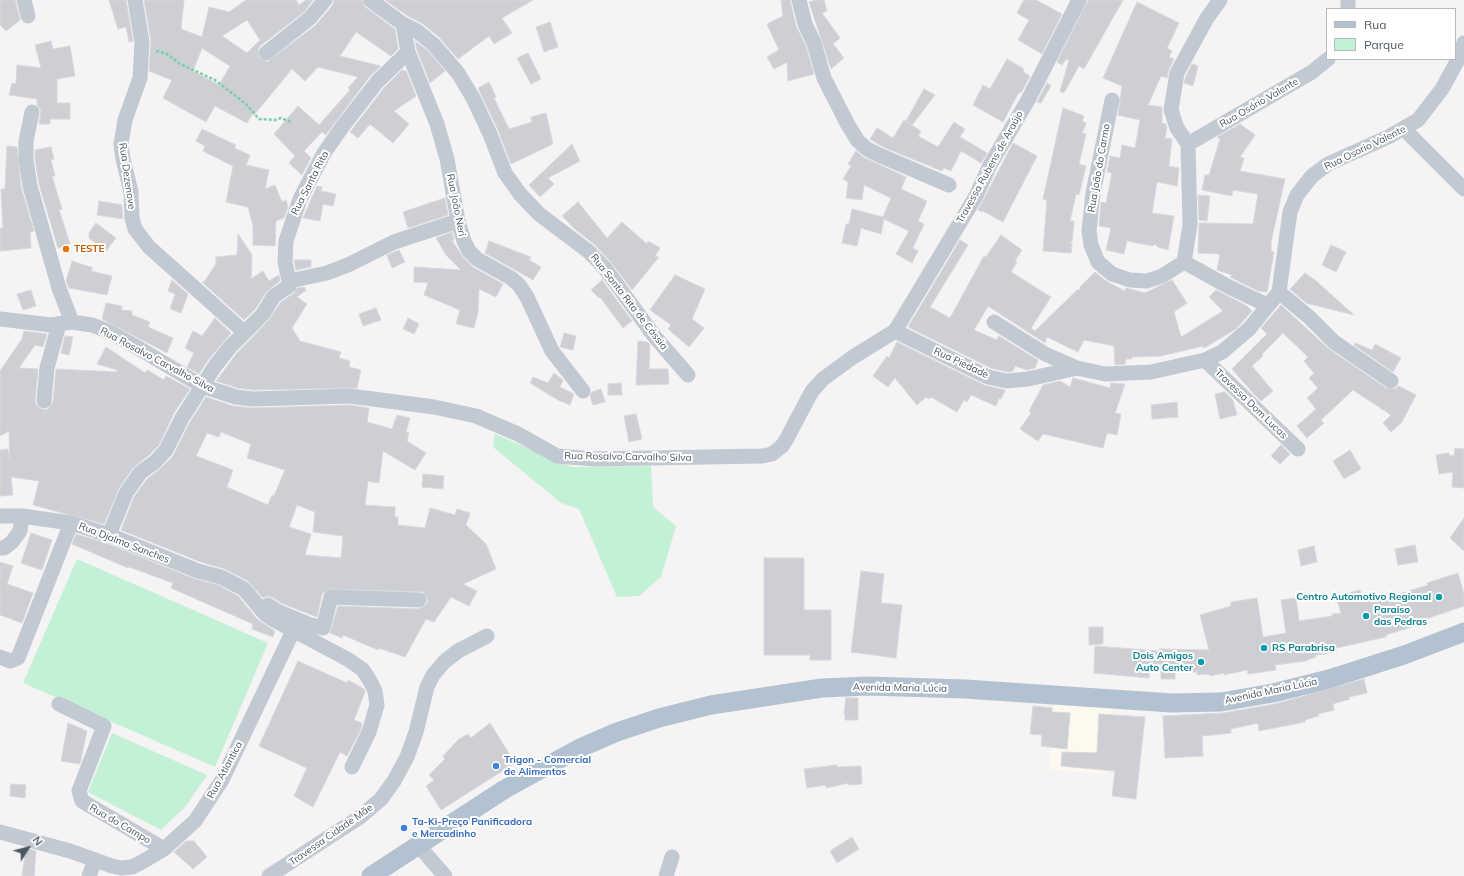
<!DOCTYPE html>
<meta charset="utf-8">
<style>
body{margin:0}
#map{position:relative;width:1464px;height:876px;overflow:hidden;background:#f5f3f3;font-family:Mulish,sans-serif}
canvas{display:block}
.legend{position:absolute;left:1326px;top:8px;width:130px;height:52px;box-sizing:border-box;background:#fff;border:1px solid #b7bbc0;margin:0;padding:5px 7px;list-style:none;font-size:12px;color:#4a5661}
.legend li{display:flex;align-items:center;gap:8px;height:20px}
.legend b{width:20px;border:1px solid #b7bbc0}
.north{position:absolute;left:8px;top:828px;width:40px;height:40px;-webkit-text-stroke:3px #fff;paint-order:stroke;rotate:54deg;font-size:11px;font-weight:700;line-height:16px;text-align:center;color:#4a5661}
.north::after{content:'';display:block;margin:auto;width:14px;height:18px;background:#4a5661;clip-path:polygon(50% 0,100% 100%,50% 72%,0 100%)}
</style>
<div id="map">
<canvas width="1464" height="876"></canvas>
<ul class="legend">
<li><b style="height:5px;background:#b3c2d1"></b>Rua</li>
<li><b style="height:11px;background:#c3f1d5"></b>Parque</li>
</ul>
<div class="north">N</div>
</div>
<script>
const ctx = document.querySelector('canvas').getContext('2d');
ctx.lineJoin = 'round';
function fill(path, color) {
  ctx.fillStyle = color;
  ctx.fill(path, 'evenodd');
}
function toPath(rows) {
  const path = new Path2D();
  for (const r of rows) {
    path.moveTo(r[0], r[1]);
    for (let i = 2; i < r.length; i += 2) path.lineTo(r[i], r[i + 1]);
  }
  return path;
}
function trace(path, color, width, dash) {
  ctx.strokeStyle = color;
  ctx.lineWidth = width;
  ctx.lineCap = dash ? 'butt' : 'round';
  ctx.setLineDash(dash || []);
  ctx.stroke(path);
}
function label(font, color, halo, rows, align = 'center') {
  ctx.font = font + ' Mulish,sans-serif';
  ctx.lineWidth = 4;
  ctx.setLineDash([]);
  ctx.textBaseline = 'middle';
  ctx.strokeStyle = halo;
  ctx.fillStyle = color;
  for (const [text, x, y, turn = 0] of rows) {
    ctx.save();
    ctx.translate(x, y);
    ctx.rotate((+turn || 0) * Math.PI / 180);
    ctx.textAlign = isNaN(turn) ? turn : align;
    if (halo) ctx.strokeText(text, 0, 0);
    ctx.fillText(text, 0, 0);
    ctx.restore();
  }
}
fill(toPath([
 [1054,702,1112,706,1108,774,1050,770]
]), '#fdf9ef');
fill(toPath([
 [495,434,571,467,651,466,653,507,676,526,661,577,639,596,617,597,579,509,561,503,493,447],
 [77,559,268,643,215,767,23,683],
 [112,733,207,775,186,806,161,830,88,792]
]), '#c3f1d5');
const building = toPath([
 [0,0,15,0,20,20,6,31,0,25,0,0],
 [109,0,126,0,133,41,129,42,126,27,118,29,109,0],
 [144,0,184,0,181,29,202,37,209,7,229,12,246,0,296,0,299,5,306,0,313,0,304,12,260,46,258,50,259,58,267,62,316,25,332,6,334,0,361,0,365,7,395,29,398,49,391,56,356,32,340,56,381,66,370,76,326,135,322,132,304,151,311,158,302,175,289,163,295,156,274,134,298,106,319,125,350,90,348,88,358,77,318,67,305,81,292,69,254,115,253,113,247,123,215,106,206,122,163,98,172,80,149,71,151,41,144,0],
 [247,20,260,40,247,53,222,36,247,20],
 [202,48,230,66,219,85,193,71,202,48],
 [385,0,533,0,502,18,512,33,494,44,489,36,458,59,439,37,423,24,408,16,385,0],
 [781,0,790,0,796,26,806,46,814,74,788,81,787,62,774,69,767,57,779,50,767,24,783,16,781,0],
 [816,0,824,0,827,11,822,13,840,38,833,44,844,58,831,69,809,2,816,0],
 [1024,0,1036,0,1062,14,1042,54,1018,40,1029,20,1017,13,1024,0],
 [1088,0,1123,0,1084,69,1079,66,1064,93,1060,91,1069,60,1066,59,1062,65,1057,62,1088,0],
 [1137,2,1179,23,1167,48,1172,51,1169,57,1174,59,1169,69,1167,78,1161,76,1148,105,1162,107,1162,123,1166,124,1167,127,1165,138,1172,139,1169,166,1179,168,1177,186,1157,182,1152,213,1174,216,1168,250,1158,247,1155,244,1153,246,1127,241,1124,254,1106,250,1111,228,1099,226,1101,202,1106,203,1112,173,1107,172,1110,156,1120,158,1122,145,1135,148,1140,120,1118,115,1122,86,1103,78,1137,2],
 [550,22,558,47,544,52,536,27,550,22],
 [51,41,53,49,70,46,75,76,57,79,57,103,70,103,70,119,50,119,50,124,39,124,41,110,37,105,37,99,9,95,12,83,16,84,17,65,41,68,35,45,51,41],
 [415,41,427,50,445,71,430,83,417,50,415,41],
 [528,53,541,79,531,84,517,58,528,53],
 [1007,59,1024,69,1023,72,1030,76,1021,93,1019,92,1003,122,973,105,983,85,990,89,1007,59],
 [1192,64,1198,66,1193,86,1184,83,1186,76,1192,64],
 [402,70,406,71,416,96,394,111,409,124,393,143,370,124,358,138,350,132,384,88,402,70],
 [489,82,496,97,494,98,509,129,532,122,531,117,546,113,553,144,511,164,498,130,478,88,489,82],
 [1047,83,1051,86,1041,103,1037,102,1047,83],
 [924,89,935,95,912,125,906,121,924,89],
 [1063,108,1084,116,1082,121,1086,123,1082,133,1086,134,1079,164,1086,166,1079,195,1076,194,1070,221,1074,221,1072,242,1069,242,1072,244,1071,253,1043,251,1047,200,1043,199,1063,108],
 [904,120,921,131,918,136,938,147,954,122,965,129,960,137,987,153,981,163,961,151,951,171,944,168,942,171,883,147,870,139,877,128,893,138,904,120],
 [1240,124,1255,135,1240,157,1244,158,1240,171,1285,179,1271,242,1271,251,1274,252,1267,292,1258,291,1230,277,1232,275,1217,270,1220,254,1198,253,1199,223,1253,224,1258,194,1233,190,1232,196,1202,190,1205,175,1209,175,1220,139,1217,137,1240,124],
 [202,129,236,145,234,148,250,155,246,165,269,170,265,189,275,185,282,202,286,200,288,207,284,218,276,221,275,246,253,245,253,226,248,207,226,202,233,166,203,151,205,146,196,141,202,129],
 [1013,143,1037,156,1003,222,983,211,982,212,978,210,1013,143],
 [572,144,580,161,548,178,554,184,540,197,529,185,572,144],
 [7,146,17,147,21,187,34,231,30,232,31,248,0,251,0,228,3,228,1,189,5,189,7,146],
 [51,147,54,159,51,160,55,176,52,176,62,209,59,210,70,244,58,248,39,184,35,159,35,150,51,147],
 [856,151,863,157,906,177,901,189,927,201,918,221,924,224,913,248,918,251,912,263,896,254,909,231,884,219,881,234,861,228,857,246,842,243,846,224,849,224,852,209,883,217,891,198,864,185,862,200,846,198,848,182,843,179,851,166,848,164,856,151],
 [317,186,322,187,321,191,336,194,333,206,323,204,320,221,303,218,317,186],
 [1198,195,1210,196,1207,221,1199,220,1198,195],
 [445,198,448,215,408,228,403,212,445,198],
 [99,201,122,205,123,219,97,215,99,201],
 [578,202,607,238,622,222,647,244,648,241,660,248,655,256,659,257,632,290,610,261,594,244,576,230,562,216,578,202],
 [96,223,116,238,106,251,89,238,89,233,96,223],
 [452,232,454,240,452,241,463,257,473,267,503,284,496,297,479,289,478,312,474,328,456,324,460,310,424,295,428,283,414,282,414,267,461,270,446,255,436,238,452,232],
 [238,234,252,255,251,279,263,271,269,281,279,275,280,281,267,291,256,308,244,320,202,282,204,282,216,264,216,257,237,255,238,234],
 [1001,235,1022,250,1015,261,1017,262,1011,272,1051,297,1031,328,1035,331,1077,290,1080,290,1080,287,1095,272,1106,281,1125,291,1126,288,1145,293,1172,280,1187,303,1174,312,1181,337,1223,311,1209,297,1216,290,1247,306,1252,311,1236,329,1204,348,1203,346,1161,356,1132,357,1132,359,1126,359,1125,364,1115,365,1114,346,1084,340,1078,352,1047,337,1045,343,988,306,974,330,997,340,999,336,1038,360,1035,368,1027,370,1015,366,1013,371,1008,372,991,368,908,327,960,240,968,245,930,307,950,318,984,256,986,257,1001,235],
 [489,241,531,257,529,260,541,267,533,280,485,253,489,241],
 [1331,245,1346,252,1336,272,1322,265,1331,245],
 [399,250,405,262,392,268,387,255,399,250],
 [294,260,311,260,311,267,296,270,294,260],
 [72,261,93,268,91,271,112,276,107,295,69,288,66,281,72,261],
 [1305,273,1315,280,1354,315,1306,303,1290,289,1305,273],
 [675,275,705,289,692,319,704,328,689,347,668,329,671,325,650,310,675,275],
 [172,280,188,294,181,313,170,309,175,294,168,291,172,280],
 [602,280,632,321,623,328,600,297,599,298,591,290,602,280],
 [304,287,306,290,297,297,307,304,292,328,300,341,341,352,339,358,350,361,349,367,361,370,357,388,253,390,238,388,216,381,237,353,269,320,281,302,294,293,297,288,304,287],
 [31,290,36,306,23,310,17,294,31,290],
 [106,303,122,306,121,310,132,311,132,315,150,322,148,327,173,338,167,353,102,319,106,303],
 [1281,305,1329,349,1386,388,1395,389,1399,386,1416,395,1402,422,1391,432,1383,423,1391,415,1353,390,1321,420,1324,423,1307,438,1297,426,1316,409,1307,398,1318,388,1309,378,1314,373,1304,361,1308,357,1283,333,1262,354,1263,356,1252,366,1273,391,1261,401,1253,393,1232,369,1267,334,1261,328,1281,305],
 [376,308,381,320,363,326,359,314,376,308],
 [215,318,231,333,208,360,199,374,187,367,194,353,185,348,193,331,202,336,215,318],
 [408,318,419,324,414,334,403,329,408,318],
 [24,331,47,334,43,347,35,345,19,368,38,369,35,401,36,405,43,410,48,409,53,402,56,369,117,372,117,370,97,364,106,347,145,373,147,370,164,380,166,376,190,389,174,413,159,445,149,455,133,468,119,488,104,524,33,505,39,481,11,477,13,495,0,496,0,450,8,449,10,462,9,431,0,436,0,371,22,339,24,331],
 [564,333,576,336,573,350,560,347,564,333],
 [65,336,73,337,69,355,61,353,65,336],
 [638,341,647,342,650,345,649,369,668,369,669,384,636,385,638,341],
 [897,342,984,385,1005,390,1001,399,999,398,996,406,971,395,967,402,964,400,957,412,931,397,929,399,926,397,917,405,895,378,888,387,873,376,887,356,889,358,897,342],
 [1355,343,1372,350,1375,344,1401,358,1393,372,1354,345,1355,343],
 [554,373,563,380,560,387,574,394,570,405,558,400,530,383,533,377,548,383,554,373],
 [1073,378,1110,388,1111,383,1125,384,1115,413,1121,414,1117,435,1107,433,1103,448,1043,434,1038,441,1020,429,1031,413,1029,411,1043,385,1060,381,1070,387,1073,378],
 [621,383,622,395,608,395,608,384,621,383],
 [601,389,605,402,593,405,590,396,592,392,601,389],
 [1225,392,1233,400,1237,415,1220,419,1215,394,1225,392],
 [206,397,233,406,252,408,350,405,369,408,367,422,392,429,397,415,410,418,406,432,409,433,407,441,426,453,415,470,383,451,379,483,368,481,365,505,395,507,395,517,398,517,398,525,425,528,430,508,455,515,457,509,470,513,466,525,486,544,496,569,463,584,477,591,469,606,451,597,434,622,426,619,405,657,378,648,378,650,343,635,342,638,330,633,338,606,419,609,426,605,428,601,423,592,328,589,322,594,317,617,283,604,272,597,268,596,263,598,248,581,225,569,201,562,121,530,134,497,147,479,160,469,173,456,190,422,206,397],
 [221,432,251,444,247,458,285,470,274,496,272,495,268,505,227,487,233,470,196,456,207,433,219,437,221,432],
 [297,505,315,512,313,532,343,536,341,558,305,555,311,534,289,527,297,505],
 [1177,402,1178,417,1152,419,1151,405,1177,402],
 [636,414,642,439,629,442,624,416,636,414],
 [1281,445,1290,454,1280,464,1271,456,1281,445],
 [1455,448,1464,449,1464,488,1452,487,1453,472,1439,474,1436,455,1449,453,1449,455,1454,456,1455,448],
 [1350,450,1361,469,1344,479,1333,461,1350,450],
 [423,474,444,476,443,489,422,487,423,474],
 [1464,518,1464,551,1450,538,1464,518],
 [31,533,52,540,42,570,21,563,31,533],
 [76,534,106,543,195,579,218,585,238,596,258,620,275,631,273,637,252,629,253,624,171,588,173,583,129,567,128,568,72,544,76,534],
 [1415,545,1418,562,1398,565,1395,549,1415,545],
 [1314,546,1317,562,1301,566,1298,550,1314,546],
 [764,558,804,558,804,610,831,610,831,660,810,660,810,655,764,655,764,558],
 [0,562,13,566,7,584,33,593,22,623,0,615,0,562],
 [861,571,884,574,881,603,902,605,896,658,851,652,861,571],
 [1458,573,1464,594,1464,606,1423,620,1424,623,1386,635,1386,637,1336,648,1336,652,1316,655,1316,657,1305,661,1275,665,1276,670,1248,674,1247,670,1224,675,1224,673,1210,676,1209,674,1197,675,1197,672,1175,672,1175,679,1161,679,1161,664,1150,664,1149,678,1094,673,1095,646,1159,651,1159,649,1209,650,1200,615,1231,606,1231,602,1257,598,1263,637,1286,633,1281,600,1296,598,1299,621,1332,616,1332,614,1341,613,1336,596,1360,590,1362,599,1376,596,1377,601,1428,585,1427,583,1458,573],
 [1089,627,1103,627,1103,644,1089,645,1089,627],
 [298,661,347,683,348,680,364,689,365,692,354,720,362,723,361,729,347,756,340,752,313,807,294,796,307,768,259,746,298,661],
 [1364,679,1367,693,1349,697,1350,699,1333,704,1334,710,1318,714,1319,716,1305,720,1305,722,1259,731,1258,723,1231,729,1231,733,1202,736,1203,756,1165,758,1163,716,1223,713,1275,704,1364,679],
 [846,698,858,698,858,720,845,720,845,714,844,714,846,698],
 [1033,706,1052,708,1052,712,1070,713,1067,749,1041,746,1042,735,1030,734,1033,706],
 [1099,714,1145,717,1136,799,1112,796,1115,771,1061,766,1062,752,1097,753,1099,714],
 [68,723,87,731,80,764,61,761,68,723],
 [490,723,515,763,441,810,426,786,434,780,429,775,445,759,443,756,459,739,468,734,471,738,490,723],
 [837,765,837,767,861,766,862,784,849,785,849,783,826,788,825,785,807,788,804,769,837,765],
 [11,784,26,785,25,798,10,796,11,784],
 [852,837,859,849,837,863,830,851,852,837],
 [186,841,194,841,207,857,193,869,174,852,186,841],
 [26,848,36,851,34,876,22,876,26,848]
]);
fill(building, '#cdcfd5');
trace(building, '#d7d9de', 1);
trace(toPath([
 [156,51,167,54,180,64,215,80,246,104,259,119,275,120,281,118,291,122]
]), '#7ad0a6', 2.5, [3, 2]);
trace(toPath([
 [24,0,28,16],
 [135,0,142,42,140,78,125,120,121,144,123,159,131,192,132,218,135,229,149,247,244,332],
 [370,0,403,24,417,31,433,44,458,73,473,98,490,134,505,173,520,194,539,214,588,251,604,267,655,337,688,375],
 [799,0,805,24,814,43,824,78,848,125,858,141,867,149,879,155,949,185],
 [1348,9,1348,0],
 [408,52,437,124,447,159,458,221,464,241,469,251,477,259,511,278,519,285,527,297,552,351,583,391],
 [266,53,310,18,325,0],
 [1112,100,1093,193,1089,231,1091,245,1098,262,1112,274,1130,280,1147,281,1162,276,1184,262,1190,225,1188,144],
 [32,112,26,141,26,160,30,186,59,288,72,322],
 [1404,129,1464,189],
 [1188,144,1312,72,1328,59],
 [1188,144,1177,128,1171,110,1177,73,1207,18,1220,0],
 [1184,262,1229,287,1267,305],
 [289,281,327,273,350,264,394,242,458,221],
 [1279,292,1309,317,1334,342,1391,381],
 [0,319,51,325,72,322,92,325,108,331,135,346,202,386,236,397,253,399,350,396,434,407,476,416,518,434,557,456,595,459,762,456,772,454,782,446,786,440,812,391,823,379,853,357,895,331,976,196,990,165,1028,100,1079,0],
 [994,322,1045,354,1077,368,1105,374,1151,372,1205,360,1222,352,1249,329,1279,292,1290,212,1297,195,1312,176,1328,164,1388,137,1418,120,1442,89,1460,56,1464,43],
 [895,331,988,377,1007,381,1028,379,1077,368],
 [1205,360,1298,449],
 [44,401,47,368,59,324],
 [0,516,22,516,71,523,109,535,198,571,221,577,244,589,265,614,272,619,349,660,363,670,370,681,375,691,377,705,369,732,352,767],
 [109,535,126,493,140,473,155,462,166,450,182,418,215,366,230,347,263,314,274,296,289,286,289,281,285,262,286,241,300,199,324,153,343,126,377,82,408,52,403,24],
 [0,548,4,548,12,542,20,531,22,516],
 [268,605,279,612,308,624,323,628,331,597,419,600],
 [0,657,10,661,18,658,71,523],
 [59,704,104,726,79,791,82,801,164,849],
 [0,832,70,851,112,866,121,868,132,867,142,862,164,849,195,821,222,780,293,631],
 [418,845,445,876],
 [89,876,95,860],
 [269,876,360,817,381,799,394,781,407,757,416,732,427,687,433,675,444,662,458,651,487,636],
 [666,876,672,857]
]), '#c1cad2', 15);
trace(toPath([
 [371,876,505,789,580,748,617,732,659,718,711,705,822,688,868,686,965,689,1172,703,1221,702,1273,693,1329,679,1404,655,1464,632]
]), '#b3c2d1', 19);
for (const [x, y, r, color] of [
 [66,249,4,"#e8710a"],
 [1439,597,4,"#0f9aa8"],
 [1366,616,4,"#0f9aa8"],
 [1264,648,4,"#0f9aa8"],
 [1201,662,4,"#0f9aa8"],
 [496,766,4,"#3f7fe0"],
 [404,828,4,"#3f7fe0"]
]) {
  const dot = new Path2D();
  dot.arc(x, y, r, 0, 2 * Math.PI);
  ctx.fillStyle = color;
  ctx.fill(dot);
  trace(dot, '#fff', 1.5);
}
label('10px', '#4a5661', '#fff', [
 ["Rua Osório Valente",1259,103,-30],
 ["Rua Osorio Valente",1365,148,-26],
 ["Travessa Rubens de Araújo",990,167,-61],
 ["Rua João do Carmo",1099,168,-80],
 ["Rua Dezenove",127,176,82],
 ["Rua Santa Rita",310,183,-63],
 ["Rua João Neri",456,205,79],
 ["Rua Santa Rita de Cássia",629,302,52],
 ["Rua Rosalvo Carvalho Silva",157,360,28],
 ["Rua Piedade",961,363,25],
 ["Travessa Dom Lucas",1251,404,44],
 ["Rua Rosalvo Carvalho Silva",628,457,1],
 ["Rua Djalma Sanches",124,543,21],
 ["Avenida Maria Lúcia",900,688,1],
 ["Avenida Maria Lúcia",1271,691,-12],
 ["Rua Atlantica",225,770,-62],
 ["Rua do Campo",120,824,30],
 ["Travessa Cidade Mãe",331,835,-35]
]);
label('bold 10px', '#c56008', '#fff', [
 ["TESTE",74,249]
], 'left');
label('bold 10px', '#0d838f', '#fff', [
 ["Centro Automotivo Regional",1431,597],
 ["Paraiso",1374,610,"left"],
 ["das Pedras",1374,622,"left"],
 ["RS Parabrisa",1272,648,"left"],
 ["Dois Amigos",1193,656],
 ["Auto Center",1193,668]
], 'right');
label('bold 10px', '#366cbe', '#fff', [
 ["Trigon - Comercial",504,760],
 ["de Alimentos",504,772],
 ["Ta-Ki-Preço Panificadora",412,822],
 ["e Mercadinho",412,834]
], 'left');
</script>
